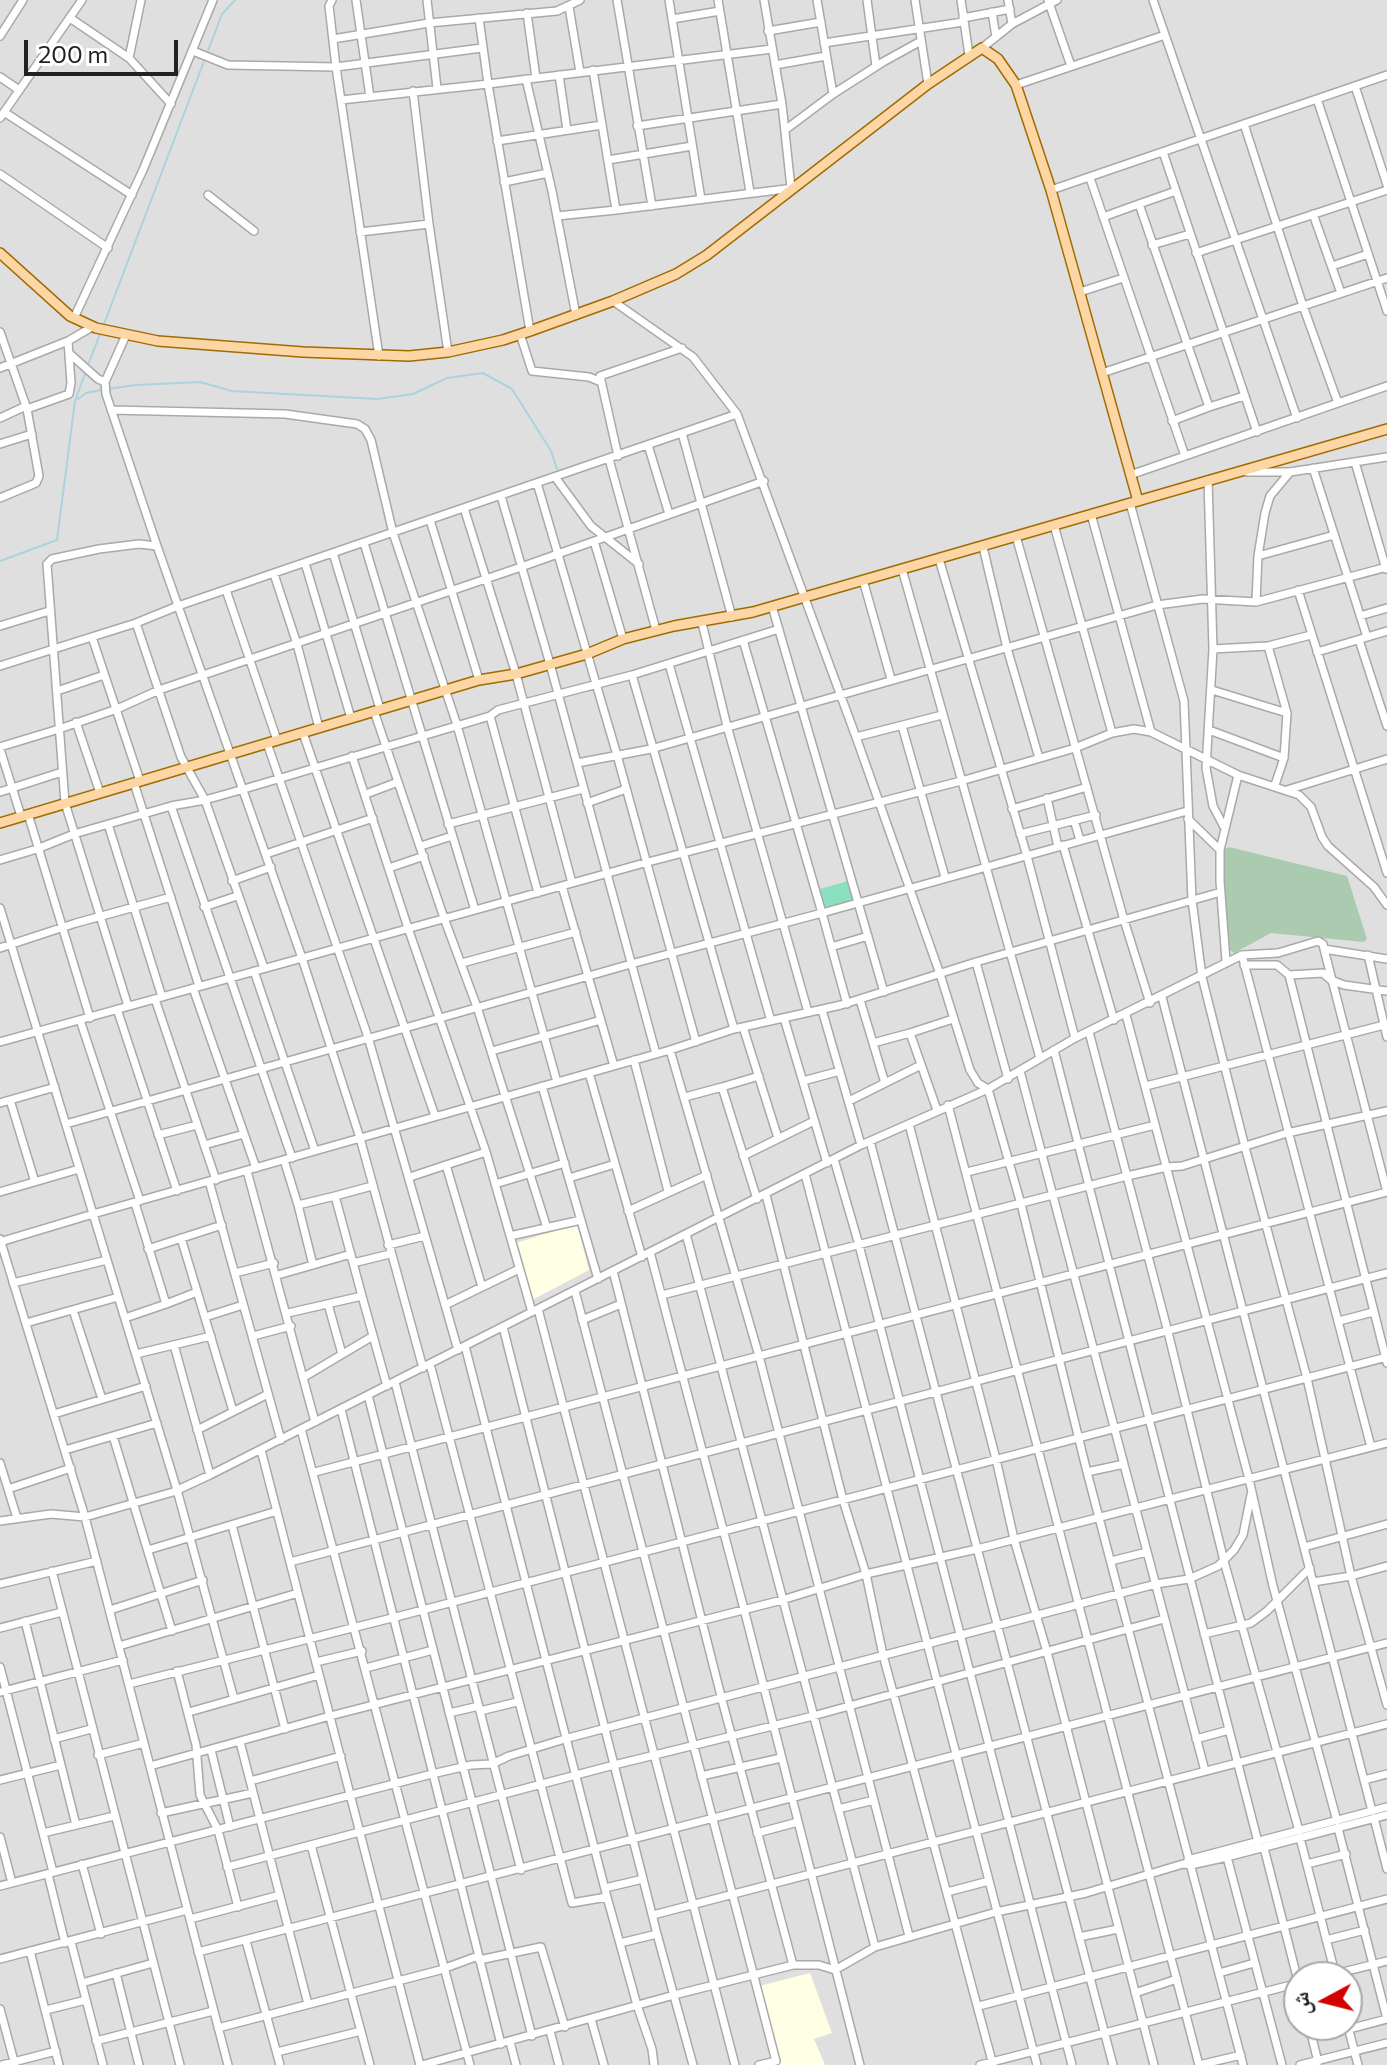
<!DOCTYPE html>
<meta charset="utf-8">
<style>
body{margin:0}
#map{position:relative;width:1387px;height:2065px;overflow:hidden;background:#f2efe9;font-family:Commissioner,"Noto Naskh Arabic",sans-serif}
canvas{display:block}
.north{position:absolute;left:1283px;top:1961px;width:80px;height:80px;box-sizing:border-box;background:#fff;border:2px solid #a7a7a7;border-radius:50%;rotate:263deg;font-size:22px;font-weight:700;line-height:32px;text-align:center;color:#222}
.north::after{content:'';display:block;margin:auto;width:28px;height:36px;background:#d40000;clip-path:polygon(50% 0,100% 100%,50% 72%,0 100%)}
.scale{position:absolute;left:24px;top:40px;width:154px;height:36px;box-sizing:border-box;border:4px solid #222;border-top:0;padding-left:10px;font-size:24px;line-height:28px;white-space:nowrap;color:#222;-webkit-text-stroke:6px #fff;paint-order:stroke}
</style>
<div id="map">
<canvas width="1387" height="2065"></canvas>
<div class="north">ش</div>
<div class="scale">200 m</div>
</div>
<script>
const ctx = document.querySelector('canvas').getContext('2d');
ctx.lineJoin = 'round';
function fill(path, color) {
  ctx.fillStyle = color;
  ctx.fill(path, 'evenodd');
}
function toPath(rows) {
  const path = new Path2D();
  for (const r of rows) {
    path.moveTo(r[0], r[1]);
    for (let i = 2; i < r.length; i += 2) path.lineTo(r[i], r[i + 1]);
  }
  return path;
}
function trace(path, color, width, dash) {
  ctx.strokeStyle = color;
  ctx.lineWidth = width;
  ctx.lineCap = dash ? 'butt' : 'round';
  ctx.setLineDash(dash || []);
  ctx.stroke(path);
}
fill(toPath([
 [0,0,1387,0,1387,2065,0,2065],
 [1299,1977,1347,1977,1347,2025,1299,2025]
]), '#e0dfdf');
fill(toPath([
 [577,1224,589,1270,532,1300,516,1243],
 [810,1973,832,2033,814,2039,825,2065,779,2065,759,1986]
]), '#ffffe5');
fill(toPath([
 [1229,847,1347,876,1367,939,1364,942,1271,933,1234,953,1227,948,1224,850]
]), '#aacbaf');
fill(toPath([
 [848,881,853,900,825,908,820,889]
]), '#88e0be');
trace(toPath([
 [104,324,222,14,235,0],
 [88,365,100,334],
 [107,389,136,385,200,382,232,391,377,399,413,394,447,378,483,373,512,389,551,451,557,469],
 [78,399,86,393,101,390],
 [0,561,57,540,75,401,86,371]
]), '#aad3df', 2);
const minor = toPath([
 [332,0,329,6,336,67,379,356],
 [356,0,370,97],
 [427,0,437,88],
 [617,0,652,206],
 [669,0,701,199],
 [718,0,750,192],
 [764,0,782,104,791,188],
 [817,0,833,94],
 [867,0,876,66],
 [915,0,928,84],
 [961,0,969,55],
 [1008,0,1012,24],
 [1048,0,1071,66],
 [1153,0,1297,418],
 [569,7,580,72],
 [992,12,996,37],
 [527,13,536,78],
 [70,18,129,58,171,104],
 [479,18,488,84,772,49],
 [963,18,1010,9],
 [672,19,720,11],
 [768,31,821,22],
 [0,36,23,0],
 [333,39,429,23,557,11,580,0],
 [824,43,963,22],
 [982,48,1012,24,1057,0],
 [193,51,228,65,336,67,482,48],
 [129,58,141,0],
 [775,65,826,56],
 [593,70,616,210,794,188],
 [559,75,567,130],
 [0,77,19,90],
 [526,79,552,191,576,315],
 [1016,85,1165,35],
 [1355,86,1387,185],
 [413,91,429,224],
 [1317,99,1387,311],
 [341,100,488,84,530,331],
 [4,112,132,195],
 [0,118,82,0],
 [1244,124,1303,306,1338,403],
 [637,126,782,104],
 [785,130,833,94,883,62,921,41],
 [497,141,602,125],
 [1163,152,1257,432],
 [608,160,692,146],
 [0,174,108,248],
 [1090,178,1185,456],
 [504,182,548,173],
 [1051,190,1387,75],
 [208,195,254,231],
 [1139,204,1176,191],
 [1313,214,1341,293],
 [557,216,616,210],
 [1103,217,1139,204,1209,407,1172,421],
 [360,232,429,224,448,352],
 [1152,245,1190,234],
 [1196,253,1387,190],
 [1332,266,1368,254],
 [1080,292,1123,278],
 [613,301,693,357,737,414,856,737,940,974,970,1070,978,1083,988,1089,1021,1204,1087,1472,1243,2065],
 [74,318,143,170,213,0],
 [0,332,27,409,39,476,36,483,0,498],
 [520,334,532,371,589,377,599,381],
 [126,335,105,382,106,394,157,546,302,958,360,1138,423,1368],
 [69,353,98,379,105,382],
 [0,368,68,341,92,327],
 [1102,373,1387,278],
 [1209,407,1244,396],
 [27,409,69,394,71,383,68,341],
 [111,410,285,414,357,424,365,429,371,440,393,533,457,725,557,1082],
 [0,418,26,406],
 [682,433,732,617],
 [0,444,32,434],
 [648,445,669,514],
 [618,456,600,376,682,348],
 [609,459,656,630],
 [1355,462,1386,569],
 [1313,468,1367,637],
 [1246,472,1290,472,1387,457],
 [1130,475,1387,386],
 [555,477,591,526,639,564],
 [1208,480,1213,649,1206,768,1213,806,1224,827],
 [537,483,617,755,696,1042],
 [501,496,550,664,656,1054],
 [1130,503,1184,701,1192,900,1202,977,1245,1147,1307,1378,1351,1576,1387,1705],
 [464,508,516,674,572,883],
 [1091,514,1151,732],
 [430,520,479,680],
 [1054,525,1112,733],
 [1016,536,1124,920,1150,1003],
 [594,541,623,639],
 [364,543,475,910],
 [983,547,1007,648,1039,758],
 [333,553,380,709],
 [1258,556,1334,535],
 [939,559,1027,856,1075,1038],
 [305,563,351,718],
 [902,569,1040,1058],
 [274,574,297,644,319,728],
 [863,580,891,679],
 [226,590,277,740],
 [1298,590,1387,873],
 [1256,602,1258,556,1265,513,1270,496,1290,472],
 [772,606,884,992],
 [1360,616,1387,608],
 [136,623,181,757,205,800,264,968],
 [702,623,727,726,808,1012],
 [0,626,49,611],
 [92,637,140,781],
 [1359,640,1387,726],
 [1268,646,1287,713,1284,758,1275,785],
 [1213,649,1268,646,1311,635],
 [1317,652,1387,631],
 [669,664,771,1021],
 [0,666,136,623,178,606,737,414],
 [632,675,734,1029],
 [1212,690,1287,713],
 [57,691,104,675],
 [374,711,444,918,477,1007,547,1228],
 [490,716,538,893],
 [76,722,100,793],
 [902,726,945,877],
 [1209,730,1284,758],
 [303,733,435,1116],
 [856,737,942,715],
 [267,743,368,1037,458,1350],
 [0,747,59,729,117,709,159,690,521,567,764,481],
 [0,749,21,816],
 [352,756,408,928,486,1152,532,1312],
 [577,763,651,749,1157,605,1203,599,1256,602,1387,567],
 [134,783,199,986],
 [1287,790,1387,759],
 [0,792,62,772],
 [366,794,398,782],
 [1047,798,1058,847],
 [587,803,626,789],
 [171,806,292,1158],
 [1012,809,1087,787],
 [28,814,90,1018],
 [1188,819,1220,850],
 [1074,820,1080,840],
 [108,824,162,997],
 [448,824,583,789],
 [1020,834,1096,815],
 [1063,845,1114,1020],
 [421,846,452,836],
 [266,854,373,818],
 [0,860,37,849,74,834,171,806,205,800,244,789,490,716,498,710,632,675,779,629],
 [389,868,424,856],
 [232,881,271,867],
 [562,886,614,1066],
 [204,907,237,896],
 [0,908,177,1490,234,1699],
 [831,947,868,936],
 [0,948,76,923,171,897],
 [1242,955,1278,953,1318,941,1323,944,1324,949,1387,959],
 [1368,955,1387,1037],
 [1226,961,1220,881,1220,850,1238,775],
 [976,962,1008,1079],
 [462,963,576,932],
 [1244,965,1277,965,1289,975,1387,1363],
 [254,971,315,1151],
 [1289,975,1323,973,1331,980,1344,985,1387,991],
 [193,988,256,1168],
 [1162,997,1372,1811],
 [155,999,216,1180],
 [860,1000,873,1043,910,1033],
 [847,1004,822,913,1187,811],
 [128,1006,65,803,47,564,52,559,99,549,139,544,157,546],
 [117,1009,177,1191],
 [822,1010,861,1145],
 [1126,1015,1249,1479,1273,1586,1337,1821],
 [784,1018,827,1163],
 [80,1020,140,1201],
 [743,1027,778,1138],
 [1089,1032,1168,1332,1224,1561,1299,1831],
 [0,1042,648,862,961,781,1075,748,1112,733,1134,729,1151,732,1238,775,1299,795,1311,807,1322,837,1328,846,1374,887,1387,905],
 [873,1043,885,1083],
 [670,1050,759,1356,909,1936],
 [1054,1050,1258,1842],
 [492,1051,601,1020],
 [634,1060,668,1191],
 [1020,1071,1205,1771],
 [589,1073,642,1257],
 [803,1081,840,1071],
 [542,1086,598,1279],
 [1146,1086,1384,1025],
 [722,1087,759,1076],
 [685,1097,722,1087,757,1199],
 [10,1100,35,1182],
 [849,1101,921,1065],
 [0,1103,55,1087],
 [948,1105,1199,2065],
 [937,1110,910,1033,953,1019],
 [66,1124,631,964,822,913,743,640],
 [909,1124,996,1459,1014,1539,1047,1652,1154,2065],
 [158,1135,197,1125],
 [870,1141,1113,2065],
 [204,1145,244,1134],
 [743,1156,814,1121],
 [834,1159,859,1245,1072,2065],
 [284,1160,298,1205,335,1196,362,1296],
 [247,1171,315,1422],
 [967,1172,1155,1125],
 [805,1174,1037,2065],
 [410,1177,446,1165],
 [569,1178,615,1164],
 [209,1181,281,1440],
 [495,1184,565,1163],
 [0,1192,79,1169],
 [766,1195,843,1500,866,1574,977,1549,1387,1443],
 [335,1196,372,1186],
 [298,1205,313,1265],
 [628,1211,707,1175],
 [686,1234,875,1947],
 [510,1236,581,1220],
 [181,1238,233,1411],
 [0,1239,85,1517,173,1492,210,1475,861,1145,988,1089,1075,1038,1242,955,1371,1447],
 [0,1242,93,1214,670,1050,734,1029,841,1005,976,962,1221,892],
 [388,1245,425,1236],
 [148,1249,222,1225],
 [650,1252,744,1609,860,2065],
 [353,1263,390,1254],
 [613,1271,722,1700,793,1965],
 [235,1273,274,1263],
 [278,1275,351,1254],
 [13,1283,107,1260],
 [482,1287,446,1165,486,1152],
 [575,1291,776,2061,759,2065],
 [662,1295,1127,1176,1167,1167,1182,1166,1287,1133,1387,1111],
 [166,1304,197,1292],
 [328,1304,342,1354],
 [445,1305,519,1269],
 [538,1309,735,2065],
 [73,1310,102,1399],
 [288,1313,362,1296,387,1386],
 [205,1317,243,1305],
 [125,1318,166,1304,135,1203],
 [582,1320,621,1304],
 [1339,1321,1373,1312],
 [26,1323,118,1297],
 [503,1327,657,1934,693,2065],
 [253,1336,291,1326],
 [174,1345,210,1475],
 [465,1346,607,1897,637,2005,652,2049,654,2065],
 [136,1354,211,1336],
 [430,1364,572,1903,607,1897],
 [304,1377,373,1336],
 [395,1382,521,1870],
 [368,1395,532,2036],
 [341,1409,501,2044],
 [54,1414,146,1386],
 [301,1429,470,2065],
 [197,1430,268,1394],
 [113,1436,172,1631],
 [65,1450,157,1423],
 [261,1450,420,2065],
 [0,1463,17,1518],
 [315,1472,1387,1192,1324,949],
 [1087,1472,1124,1464],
 [8,1489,71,1468],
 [0,1521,51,1514,85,1517,228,2065],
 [232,1525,285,1729],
 [1304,1547,1387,1524],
 [148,1550,277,1511],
 [1111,1561,1147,1552],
 [290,1562,1387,1273],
 [52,1571,180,2065],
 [1313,1582,1351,1576,1387,1566],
 [0,1584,97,1561],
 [110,1610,203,1580],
 [25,1621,76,1825],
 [0,1628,62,1612],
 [1204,1634,1251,1623,1267,1611,1310,1568],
 [119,1646,298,1593],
 [316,1662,362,1651],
 [0,1667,53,1872],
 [366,1668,433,1650],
 [177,1671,196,1745,200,1795,218,1830,238,1907],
 [129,1684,392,1618,1387,1357],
 [0,1692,123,1660],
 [480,1711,517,1702],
 [189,1712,319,1675],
 [449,1713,479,1706],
 [54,1739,91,1729],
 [1196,1739,1229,1730],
 [240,1742,308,2004],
 [211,1750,230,1827],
 [98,1755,144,1743],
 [150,1766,330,1716,782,1600,866,1574,883,1655,993,2065],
 [701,1776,781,1758],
 [0,1780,61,1765],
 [1364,1780,1387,1774],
 [250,1781,341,1756],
 [838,1809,874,1800],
 [161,1813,253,1793],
 [1374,1818,1387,1869],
 [1338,1828,1387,2019],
 [43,1833,114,1816],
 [757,1833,798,1822],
 [0,1837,12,1883],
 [1300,1838,1336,1977],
 [311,1845,370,2065],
 [1264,1848,1299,1985],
 [1227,1857,1282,2065],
 [1188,1860,1387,1807],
 [82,1864,101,1934],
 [1307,1864,1346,1854],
 [227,1867,614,1765,813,1716,1164,1619],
 [48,1874,65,1943],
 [0,1886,432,1774,471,1765,492,1764,509,1756,568,1738,1156,1584,1189,1579,1218,1566,1234,1550,1243,1535,1251,1495],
 [605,1888,643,1879],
 [947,1892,989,1881],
 [653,1915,1387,1724],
 [190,1919,280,1895],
 [1079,1937,1118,1929],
 [1326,1940,1365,1930],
 [246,1941,280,2065],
 [71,1942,103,2065],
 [620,1943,657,1934],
 [30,1951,59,2065],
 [198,1952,1387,1643],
 [0,1959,187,1910],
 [479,1960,541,1947,565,2027],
 [116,1973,139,2065],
 [1219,1973,1254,1963],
 [1323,1977,1387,1961],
 [82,1983,153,1963],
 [1135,1993,1177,1979],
 [979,2006,1387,1899],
 [0,2009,15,2065],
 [46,2010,86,2000],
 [591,2019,604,2065],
 [1347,2023,1358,2065],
 [1309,2025,1318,2062],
 [218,2028,440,1970,478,1956],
 [1349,2029,1387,2019],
 [550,2031,559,2065],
 [96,2041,213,2011],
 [510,2042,516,2065],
 [277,2052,361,2031],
 [2,2065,56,2051],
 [422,2065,674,1995,793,1965,819,1965,835,1970,875,1947,996,1912,1086,1893,1183,1864,1191,1865,1227,1857,1387,1815],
 [980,2065,1299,1983],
 [1199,2065,1241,2055],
 [1300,2065,1387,2043]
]);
const major = toPath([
 [0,253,70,316,96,328,158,341,303,352,409,356,448,352,503,340,530,331,613,301,676,274,707,255,928,84,982,48,998,59,1016,85,1051,190,1138,501],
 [0,823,479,680,516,674,587,654,623,639,674,626,753,612,1387,429]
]);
trace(minor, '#a9a9a9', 10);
trace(major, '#a06b00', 12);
trace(minor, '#fff', 7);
trace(major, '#fcd6a4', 9);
</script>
